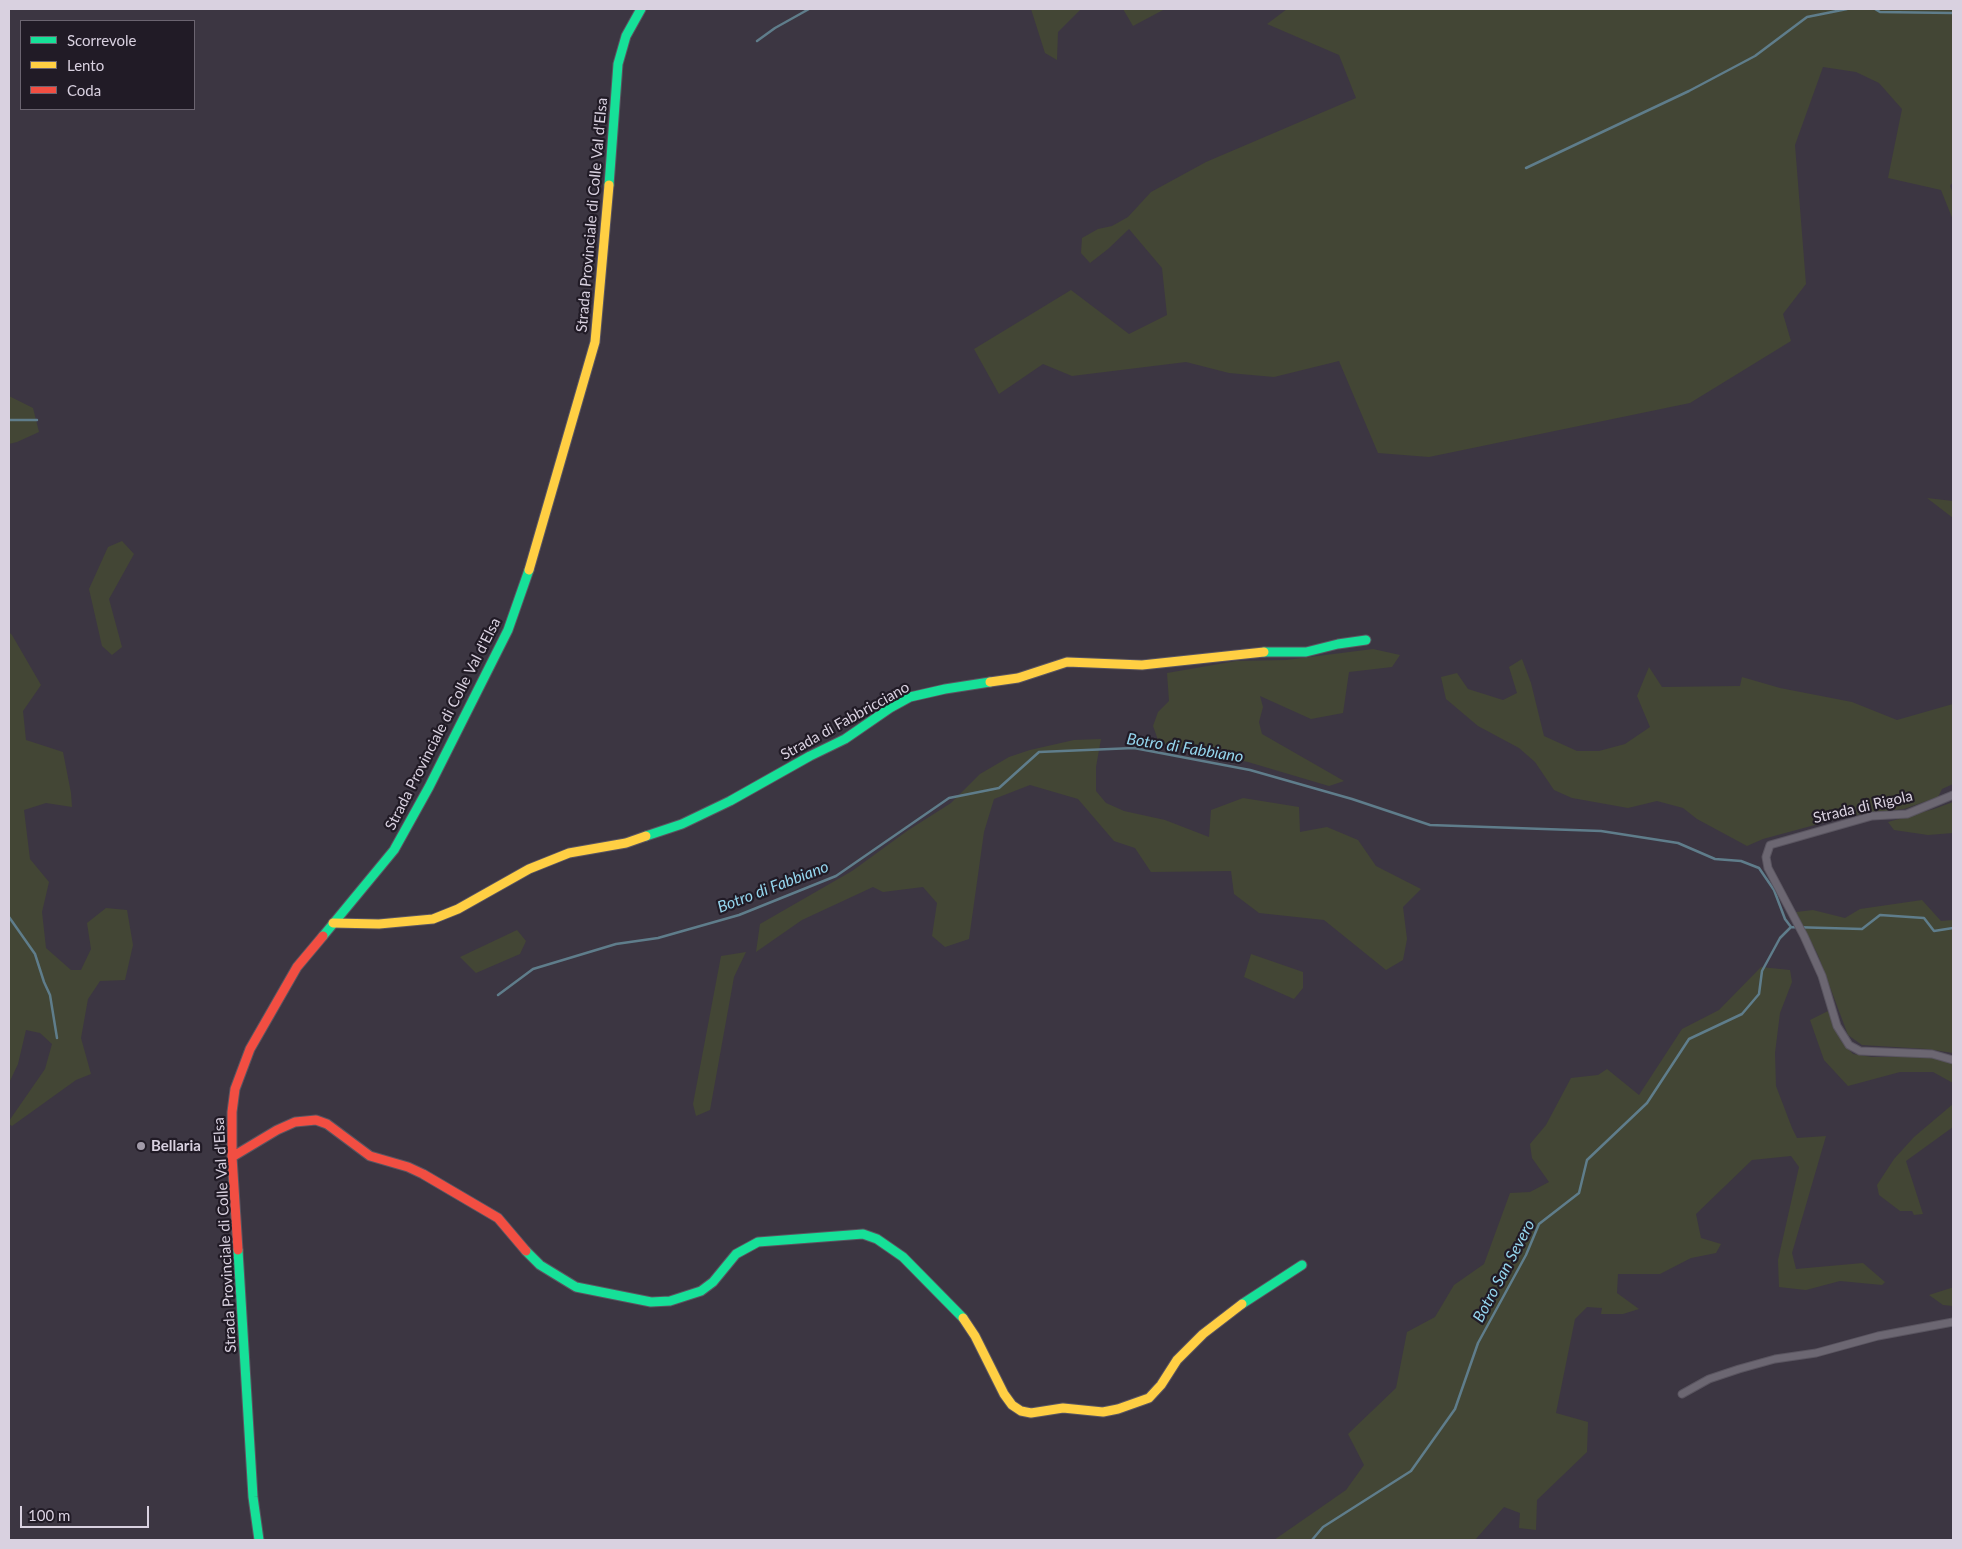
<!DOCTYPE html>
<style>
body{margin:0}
#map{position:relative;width:1962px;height:1549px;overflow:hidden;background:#3c3642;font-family:Lato,sans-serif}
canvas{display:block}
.frame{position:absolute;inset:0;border:10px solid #d9d1e0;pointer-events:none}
.legend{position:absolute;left:20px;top:20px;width:175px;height:90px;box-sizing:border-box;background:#211b26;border:1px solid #6b6470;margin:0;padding:6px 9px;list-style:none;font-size:15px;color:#d9d1e0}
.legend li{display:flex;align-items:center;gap:10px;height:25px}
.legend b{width:25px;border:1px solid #6b6470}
.scale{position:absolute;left:20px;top:1506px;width:129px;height:22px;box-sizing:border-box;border:2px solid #d9d1e0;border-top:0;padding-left:6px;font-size:15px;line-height:18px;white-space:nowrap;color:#d9d1e0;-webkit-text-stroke:4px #211b26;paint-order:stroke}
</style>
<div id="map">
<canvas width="1962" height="1549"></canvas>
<div class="frame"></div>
<ul class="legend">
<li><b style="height:6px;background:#16e098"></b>Scorrevole</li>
<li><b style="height:6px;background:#ffcf43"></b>Lento</li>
<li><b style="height:6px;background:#f24e42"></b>Coda</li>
</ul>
<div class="scale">100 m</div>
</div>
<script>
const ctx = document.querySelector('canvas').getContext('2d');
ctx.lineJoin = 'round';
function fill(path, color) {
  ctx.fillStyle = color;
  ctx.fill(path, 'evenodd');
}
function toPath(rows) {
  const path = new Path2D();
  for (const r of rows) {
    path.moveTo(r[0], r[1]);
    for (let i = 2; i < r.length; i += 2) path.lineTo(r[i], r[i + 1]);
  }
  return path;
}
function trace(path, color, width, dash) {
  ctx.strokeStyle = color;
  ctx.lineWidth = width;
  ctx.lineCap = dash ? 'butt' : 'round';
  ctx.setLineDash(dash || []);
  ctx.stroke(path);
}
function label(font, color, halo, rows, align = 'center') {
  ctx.font = font + ' Lato,sans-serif';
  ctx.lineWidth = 4.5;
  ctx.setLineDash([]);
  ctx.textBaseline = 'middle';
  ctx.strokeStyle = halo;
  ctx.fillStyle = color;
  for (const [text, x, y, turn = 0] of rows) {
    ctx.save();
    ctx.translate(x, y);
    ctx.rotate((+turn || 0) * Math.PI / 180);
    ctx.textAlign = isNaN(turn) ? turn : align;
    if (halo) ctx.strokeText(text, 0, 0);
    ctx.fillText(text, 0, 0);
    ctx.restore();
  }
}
fill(toPath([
 [1031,9,1165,9,1133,26,1123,9,1080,10,1058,32,1057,60,1045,53],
 [1287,9,1953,9,1953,182,1950,186,1953,193,1953,220,1941,190,1888,178,1902,109,1879,83,1856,72,1823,67,1795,145,1806,284,1783,314,1791,341,1690,403,1429,457,1378,453,1339,361,1274,377,1229,373,1186,362,1072,376,1043,364,999,394,974,349,1071,290,1129,334,1167,315,1162,268,1129,229,1108,249,1090,263,1081,253,1082,238,1098,229,1112,226,1128,217,1151,192,1206,162,1356,98,1339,55,1267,24],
 [9,396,33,408,39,432,17,442,9,444],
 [1927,498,1953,501,1953,518],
 [122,541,134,554,109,599,122,647,112,655,102,646,89,589,108,547],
 [9,632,12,635,41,685,23,711,26,740,63,752,71,793,72,807,46,803,24,810,30,859,49,882,42,912,46,948,71,970,81,970,91,949,87,923,106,908,127,910,133,945,125,980,100,981,88,999,81,1038,91,1074,76,1080,12,1126,9,1124,9,1121,45,1069,52,1044,40,1033,26,1030,18,1064,9,1083],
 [1373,649,1400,655,1392,667,1349,672,1343,713,1311,719,1260,696,1263,707,1259,722,1262,734,1344,781,1329,786,1248,762,1159,743,1153,726,1158,712,1169,701,1167,673,1236,661,1286,660],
 [1522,659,1531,683,1544,736,1577,751,1599,751,1625,744,1650,727,1637,696,1649,667,1662,687,1740,686,1742,677,1780,688,1852,702,1897,720,1953,704,1953,784,1942,789,1938,797,1904,809,1848,816,1763,839,1747,846,1697,819,1683,808,1657,801,1628,808,1572,798,1554,790,1535,762,1519,748,1478,726,1446,699,1441,677,1457,673,1468,689,1503,700,1517,693,1509,667],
 [1101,739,1096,767,1096,791,1106,803,1124,811,1165,820,1209,837,1211,810,1243,798,1299,807,1300,832,1327,827,1358,840,1376,866,1421,889,1403,907,1407,939,1403,960,1386,970,1324,920,1259,913,1234,894,1231,871,1151,872,1135,848,1114,841,1078,799,1030,785,994,799,984,832,969,939,945,947,932,936,937,903,923,887,883,892,873,887,802,920,756,952,760,924,852,871,907,831,951,803,980,774,1009,757,1030,750,1074,740],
 [1953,802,1953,833,1928,835,1894,830,1888,822,1934,809],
 [1922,900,1941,921,1953,920,1953,1053,1927,1049,1862,1045,1848,1035,1818,955,1796,912,1813,910,1845,918,1860,909],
 [517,930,526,941,520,954,476,973,460,957],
 [746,952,734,977,710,1110,696,1116,693,1104,721,956],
 [1251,954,1303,972,1303,988,1294,999,1244,977],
 [1761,967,1790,970,1792,982,1780,1013,1775,1053,1776,1086,1792,1128,1797,1138,1826,1136,1792,1253,1796,1269,1863,1263,1885,1282,1882,1285,1840,1281,1806,1290,1779,1287,1778,1260,1799,1167,1791,1156,1752,1160,1696,1214,1701,1238,1721,1244,1716,1253,1691,1258,1660,1274,1618,1274,1617,1293,1639,1309,1623,1314,1601,1314,1602,1308,1587,1307,1575,1319,1556,1413,1588,1422,1587,1452,1537,1500,1536,1530,1519,1528,1520,1513,1504,1507,1475,1540,1274,1540,1346,1490,1364,1465,1348,1434,1396,1388,1407,1332,1435,1317,1454,1285,1484,1264,1510,1193,1530,1192,1549,1182,1532,1158,1530,1144,1546,1125,1571,1078,1598,1075,1607,1069,1639,1095,1682,1029,1719,1010],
 [1828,1011,1841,1041,1853,1054,1872,1057,1937,1057,1953,1064,1953,1083,1933,1072,1900,1072,1848,1086,1824,1060,1810,1020],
 [1953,1104,1953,1127,1906,1161,1923,1214,1914,1215,1912,1211,1900,1211,1879,1195,1877,1185,1894,1159,1914,1137],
 [1951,1288,1953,1288,1953,1306,1943,1305,1929,1295]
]), '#434635');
trace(toPath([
 [1875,9,1880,12,1953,13],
 [757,41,775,28,809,9],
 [1526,168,1689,91,1755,56,1807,17,1847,9],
 [9,420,37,420],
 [9,917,35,954,44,982,50,995,57,1038],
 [1791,927,1862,929,1880,915,1924,918,1934,931,1953,928],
 [498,995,533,969,616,944,658,938,739,915,836,876,949,798,999,788,1039,752,1134,748,1250,770,1352,799,1430,825,1601,831,1678,843,1715,859,1741,861,1759,868,1774,890,1785,919,1791,927],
 [1312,1540,1323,1527,1411,1471,1455,1409,1478,1343,1526,1255,1539,1224,1579,1193,1587,1160,1647,1103,1689,1039,1742,1014,1759,994,1762,971,1780,938,1791,927]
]), '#5f7d8b', 2.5);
const street = toPath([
 [1953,795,1907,814,1872,816,1770,845,1766,857,1768,868,1804,936,1822,976,1837,1026,1849,1045,1860,1051,1932,1054,1953,1060],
 [1682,1394,1709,1379,1739,1369,1775,1359,1816,1353,1878,1336,1953,1322]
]);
const fast = toPath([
 [609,185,618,64,626,36,641,9],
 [1264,652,1306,652,1338,644,1366,640],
 [646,836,682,824,730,801,810,756,845,739,890,708,910,697,945,689,990,682],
 [323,936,394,850,429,787,508,630,529,570],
 [238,1250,253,1497,259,1540],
 [526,1251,540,1265,576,1287,651,1302,670,1301,701,1291,713,1282,736,1254,758,1242,863,1234,877,1239,903,1257,963,1318],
 [1242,1304,1302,1265]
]);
const slow = toPath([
 [529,570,595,342,609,185],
 [990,682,1018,678,1067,662,1142,665,1264,652],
 [333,923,379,924,433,919,458,909,529,869,569,853,626,843,646,836],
 [963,1318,975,1336,1004,1394,1012,1405,1021,1411,1031,1413,1063,1408,1103,1412,1118,1409,1149,1398,1161,1385,1177,1360,1203,1334,1242,1304]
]);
const jam = toPath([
 [232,1157,277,1130,295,1122,316,1120,327,1124,370,1156,408,1167,423,1174,498,1218,526,1251],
 [238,1250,232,1157,232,1112,235,1089,250,1049,297,967,323,936]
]);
trace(street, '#5a5560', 9);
trace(fast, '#5a5560', 11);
trace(slow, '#5a5560', 11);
trace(jam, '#5a5560', 11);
trace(street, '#6c6772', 7);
trace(fast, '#16e098', 9);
trace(slow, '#ffcf43', 9);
trace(jam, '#f24e42', 9);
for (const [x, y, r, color] of [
 [141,1146,5,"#a29ba9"]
]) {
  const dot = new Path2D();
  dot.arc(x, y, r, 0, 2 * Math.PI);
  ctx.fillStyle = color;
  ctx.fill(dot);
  trace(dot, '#211b26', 2);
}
label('15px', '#d9d1e0', '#211b26', [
 ["Strada Provinciale di Colle Val d'Elsa",592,215,-85],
 ["Strada di Fabbricciano",845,721,-29],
 ["Strada Provinciale di Colle Val d'Elsa",443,724,-63],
 ["Strada di Rigola",1863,807,-13],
 ["Strada Provinciale di Colle Val d'Elsa",225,1235,-93]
]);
label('bold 15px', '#d9d1e0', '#211b26', [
 ["Bellaria",151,1146]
], 'left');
label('italic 16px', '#94d5ed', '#211b26', [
 ["Botro di Fabbiano",1185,748,9],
 ["Botro di Fabbiano",773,887,-21],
 ["Botro San Severo",1504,1271,-62]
]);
</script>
